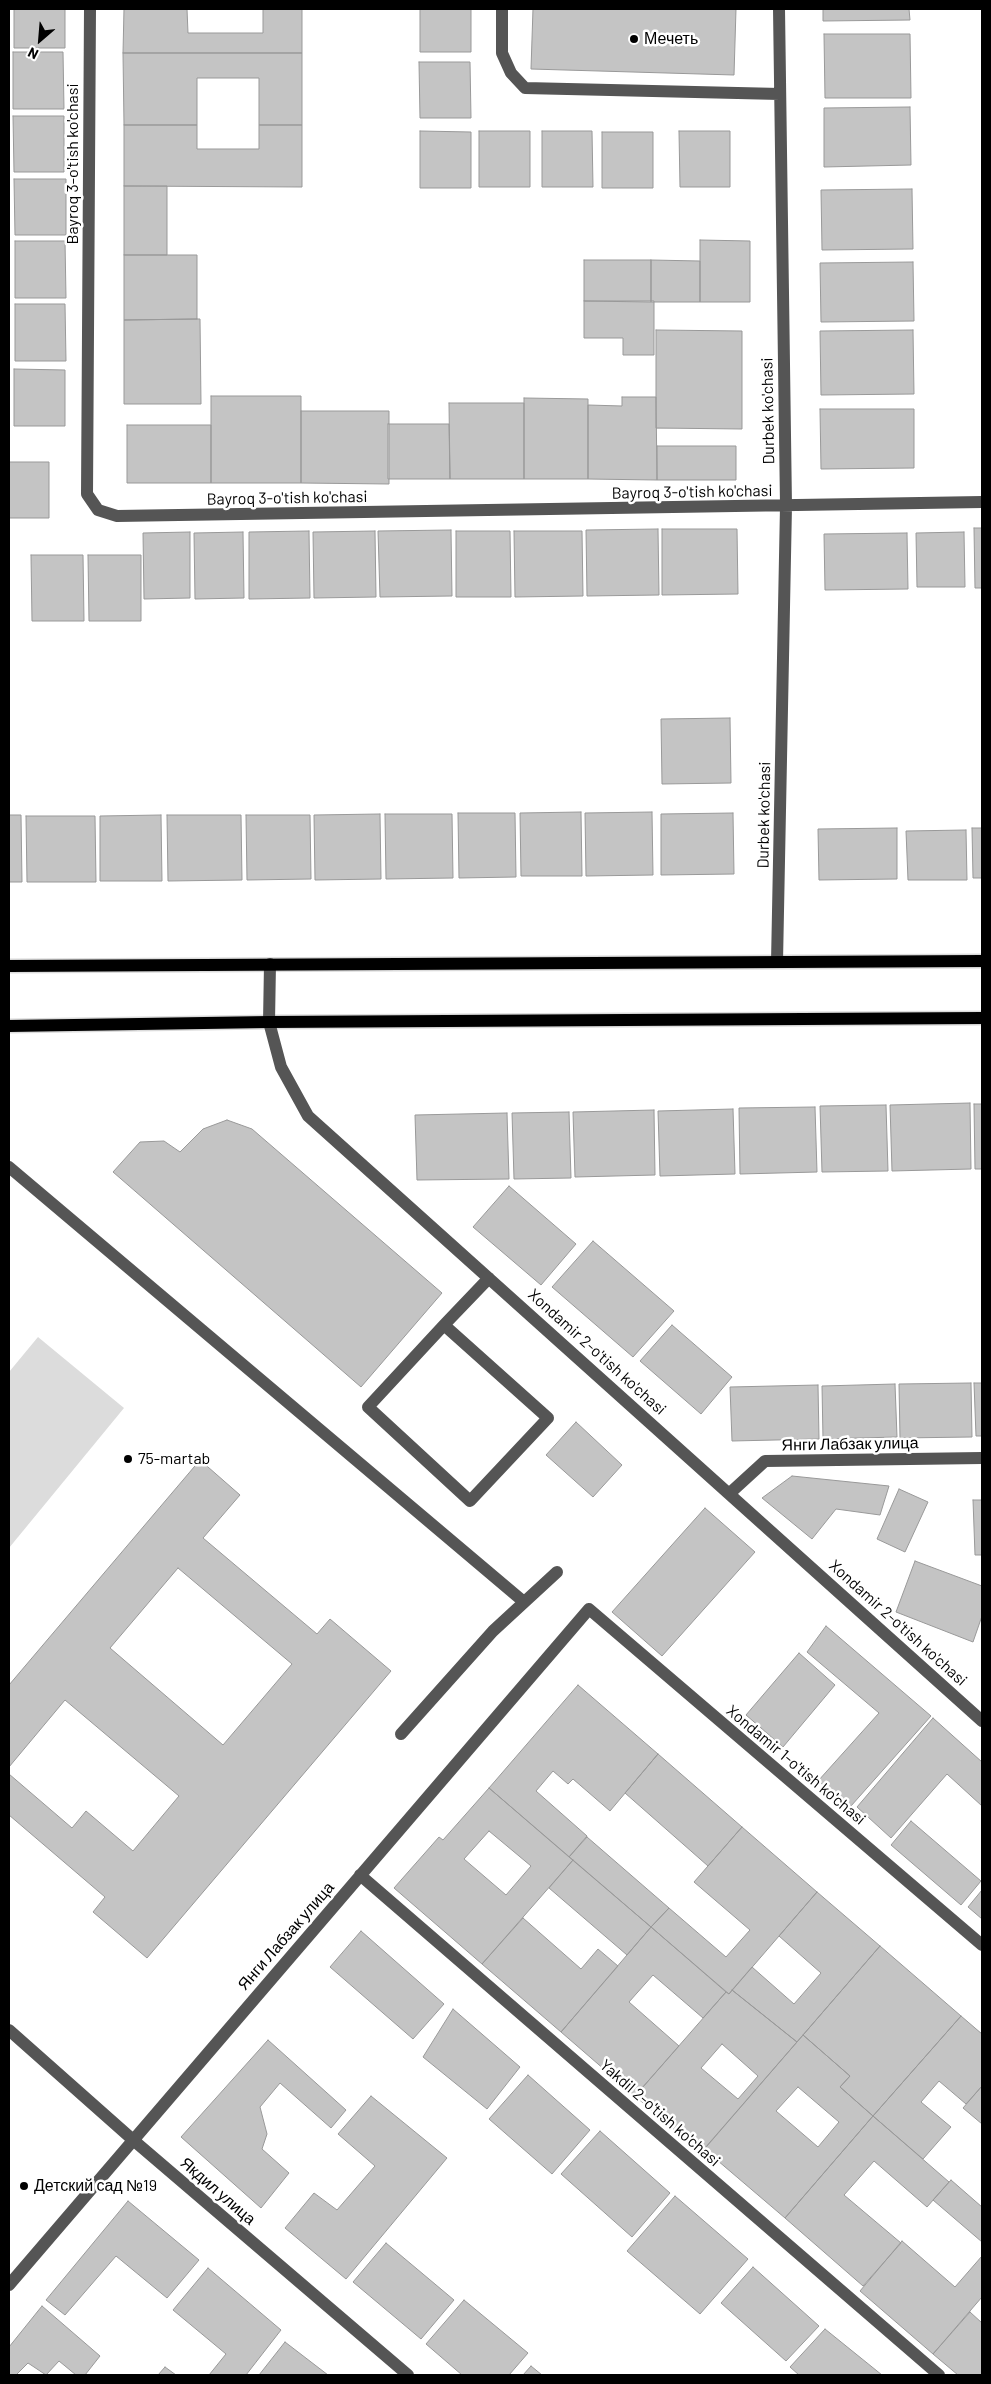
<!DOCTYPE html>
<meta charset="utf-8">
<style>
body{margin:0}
#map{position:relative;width:991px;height:2384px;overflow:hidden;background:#fff;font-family:Barlow,sans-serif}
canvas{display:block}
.frame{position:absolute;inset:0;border:10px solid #000;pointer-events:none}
.north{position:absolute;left:15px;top:15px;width:50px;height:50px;-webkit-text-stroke:4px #fff;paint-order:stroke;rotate:207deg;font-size:14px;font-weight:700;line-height:20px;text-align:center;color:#000}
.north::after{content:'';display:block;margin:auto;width:18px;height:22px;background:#000;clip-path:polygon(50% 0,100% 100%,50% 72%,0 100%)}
</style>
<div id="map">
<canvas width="991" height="2384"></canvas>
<div class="frame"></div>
<div class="north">N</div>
</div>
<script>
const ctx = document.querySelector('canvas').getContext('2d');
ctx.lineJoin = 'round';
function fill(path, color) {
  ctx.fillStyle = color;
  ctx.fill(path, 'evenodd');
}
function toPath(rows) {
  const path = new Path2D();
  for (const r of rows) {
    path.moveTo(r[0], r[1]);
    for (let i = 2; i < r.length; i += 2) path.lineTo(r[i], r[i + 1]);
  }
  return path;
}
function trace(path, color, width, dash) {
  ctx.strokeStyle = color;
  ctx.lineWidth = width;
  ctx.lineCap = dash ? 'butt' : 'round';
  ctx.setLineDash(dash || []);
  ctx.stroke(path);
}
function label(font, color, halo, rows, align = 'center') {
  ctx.font = font + ' Barlow,sans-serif';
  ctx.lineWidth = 5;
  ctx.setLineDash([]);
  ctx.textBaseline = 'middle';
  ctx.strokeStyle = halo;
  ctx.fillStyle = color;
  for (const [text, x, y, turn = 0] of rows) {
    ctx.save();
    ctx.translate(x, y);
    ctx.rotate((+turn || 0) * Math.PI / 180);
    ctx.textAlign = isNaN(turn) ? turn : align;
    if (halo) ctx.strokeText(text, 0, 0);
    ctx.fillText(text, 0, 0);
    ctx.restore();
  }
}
fill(toPath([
 [38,1337,124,1408,9,1548,9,1372]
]), '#dcdcdc');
const building = toPath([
 [14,9,65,9,65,48,14,48,14,9],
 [124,9,187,9,188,33,263,33,263,9,302,9,302,53,123,53,124,9],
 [420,9,471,9,471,52,420,52,420,9],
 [533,9,736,9,734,75,531,69,533,9],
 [823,9,909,9,910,20,823,21,823,9],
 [824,34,910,34,911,98,825,98,824,34],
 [13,52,63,52,64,109,13,109,13,52],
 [123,53,302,53,302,125,259,125,259,78,197,78,197,125,124,125,123,53],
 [419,62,470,62,471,118,420,118,419,62],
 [910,107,911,165,824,167,824,108,910,107],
 [13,116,64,116,64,172,14,172,13,116],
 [124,125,197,125,197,149,259,149,259,125,302,125,302,187,124,186,124,125],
 [420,131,471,132,471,188,420,188,420,131],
 [479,131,530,131,530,187,479,187,479,131],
 [542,131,592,131,593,187,542,187,542,131],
 [679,131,730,131,730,187,680,187,679,131],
 [602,132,653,132,653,188,602,188,602,132],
 [14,179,66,179,66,235,15,235,14,179],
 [124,186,167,186,167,255,124,255,124,186],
 [912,189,913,249,822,250,821,190,912,189],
 [700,240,750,241,750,302,700,302,700,240],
 [15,241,65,241,66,298,15,298,15,241],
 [124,255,197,255,197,319,124,320,124,255],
 [584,260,651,260,651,302,584,301,584,260],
 [651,260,700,261,700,302,651,302,651,260],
 [913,262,914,321,821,322,820,263,913,262],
 [584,301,654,301,654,355,623,355,623,338,584,338,584,301],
 [15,304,65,304,66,361,15,361,15,304],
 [197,319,200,319,201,404,124,404,124,320,197,319],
 [656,330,742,331,742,429,656,428,656,330],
 [913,330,914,394,821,395,820,331,913,330],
 [14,369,65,370,65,426,14,426,14,369],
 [211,396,301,396,301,483,211,483,211,396],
 [622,397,656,397,657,480,588,479,588,405,622,406,622,397],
 [524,398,588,399,588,479,524,479,524,398],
 [449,403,524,403,524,479,450,479,449,403],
 [820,409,914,409,914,468,821,469,820,409],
 [301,411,389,411,389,484,301,483,301,411],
 [388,424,449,424,450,479,388,479,388,424],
 [127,425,211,425,211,483,127,483,127,425],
 [657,446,736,446,736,480,657,480,657,446],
 [9,462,49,462,49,518,9,518,9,462],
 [974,528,982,528,982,588,975,588,974,528],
 [658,529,659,595,587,596,586,530,658,529],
 [662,529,737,529,738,594,662,595,662,529],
 [451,530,452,596,380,597,378,531,451,530],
 [309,531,310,598,249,599,249,532,309,531],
 [375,531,376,597,314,598,313,532,375,531],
 [456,531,510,531,511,597,456,597,456,531],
 [514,531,582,531,583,596,515,597,514,531],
 [190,532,190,598,144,599,143,533,190,532],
 [243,532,244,598,195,599,194,533,243,532],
 [964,532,965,587,917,587,916,533,964,532],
 [907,533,908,589,825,590,824,534,907,533],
 [31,555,83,555,84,621,32,621,31,555],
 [88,555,141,555,141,621,89,621,88,555],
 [730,718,731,783,662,784,661,719,730,718],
 [581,812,582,876,521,876,520,813,581,812],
 [652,812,653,875,586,876,585,813,652,812],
 [458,813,515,813,516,877,459,878,458,813],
 [733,813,734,874,661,875,661,814,733,813],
 [380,814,381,879,315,880,314,815,380,814],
 [385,814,452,814,453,878,386,879,385,814],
 [9,815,21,815,22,882,9,882,9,815],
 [161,815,162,881,100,881,100,816,161,815],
 [167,815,241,815,242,880,168,881,167,815],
 [246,815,310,815,311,879,247,880,246,815],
 [26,816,95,816,96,882,27,882,26,816],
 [897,828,897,879,819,880,818,829,897,828],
 [972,828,982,828,982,878,973,878,972,828],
 [966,830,967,880,908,880,906,831,966,830],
 [970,1103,971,1169,892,1171,890,1105,970,1103],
 [974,1104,982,1104,982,1169,975,1169,974,1104],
 [886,1105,888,1171,822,1172,820,1106,886,1105],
 [815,1107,817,1172,740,1174,739,1108,815,1107],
 [733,1109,735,1174,660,1176,658,1111,733,1109],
 [654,1110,655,1175,575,1177,573,1112,654,1110],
 [569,1112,571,1178,514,1179,512,1113,569,1112],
 [507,1113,509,1179,417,1180,415,1115,507,1113],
 [227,1120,252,1129,442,1293,361,1387,113,1172,140,1142,164,1141,180,1152,203,1129,227,1120],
 [509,1186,576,1244,541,1285,473,1227,509,1186],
 [593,1241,674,1311,633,1357,552,1287,593,1241],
 [672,1325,732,1377,701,1414,640,1361,672,1325],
 [971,1383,972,1437,900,1438,899,1384,971,1383],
 [974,1383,982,1383,982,1436,976,1436,974,1383],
 [895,1384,897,1437,823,1439,822,1386,895,1384],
 [818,1385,819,1439,732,1441,730,1387,818,1385],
 [576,1422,622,1465,593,1497,546,1455,576,1422],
 [200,1460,240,1495,203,1538,317,1634,330,1619,391,1671,147,1958,93,1912,105,1897,9,1815,9,1774,72,1828,86,1811,133,1851,179,1796,65,1700,9,1767,9,1685,200,1460],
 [178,1568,292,1664,223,1745,110,1648,178,1568],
 [792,1476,889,1486,880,1515,836,1509,812,1539,762,1498,792,1476],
 [899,1489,928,1502,905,1552,877,1539,899,1489],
 [973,1500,982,1500,982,1555,975,1555,973,1500],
 [705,1508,755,1552,662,1656,612,1612,705,1508],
 [915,1561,982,1586,982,1616,973,1642,896,1612,915,1561],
 [826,1626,931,1716,851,1806,818,1781,879,1713,807,1652,826,1626],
 [799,1653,835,1685,783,1747,746,1715,799,1653],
 [578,1685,658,1754,610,1811,573,1779,568,1784,553,1771,536,1791,587,1836,569,1857,489,1788,578,1685],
 [933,1718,982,1762,982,1806,947,1774,891,1838,857,1807,933,1718],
 [658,1754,742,1827,708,1866,625,1793,658,1754],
 [489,1788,573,1860,482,1964,394,1888,439,1837,443,1840,489,1788],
 [489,1831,531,1866,506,1895,464,1859,489,1831],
 [911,1821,981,1881,961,1905,891,1845,911,1821],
 [742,1827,817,1892,729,1994,651,1927,669,1908,726,1957,750,1930,694,1882,742,1827],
 [587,1837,669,1908,651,1927,569,1857,587,1837],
 [573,1860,651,1927,627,1955,549,1888,573,1860],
 [982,1890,982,1919,968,1907,982,1890],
 [817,1892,880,1946,797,2042,732,1990,752,1967,794,2004,821,1973,779,1936,817,1892],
 [523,1918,581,1969,598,1949,618,1966,561,2032,482,1964,523,1918],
 [651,1927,726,1992,703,2018,653,1975,629,2002,679,2046,635,2096,561,2032,651,1927],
 [361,1931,444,2004,413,2039,330,1967,361,1931],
 [880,1946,961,2016,873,2116,840,2087,850,2076,803,2035,880,1946],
 [732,1990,797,2042,701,2153,635,2096,726,1992,729,1994,732,1990],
 [722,2044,758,2076,738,2099,701,2068,722,2044],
 [453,2009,520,2067,487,2109,423,2057,453,2009],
 [961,2016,982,2034,982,2086,966,2104,939,2081,921,2102,951,2127,923,2159,873,2116,961,2016],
 [803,2035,850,2076,840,2087,873,2116,785,2218,704,2149,803,2035],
 [798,2087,839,2122,818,2147,776,2111,798,2087],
 [268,2040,346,2110,331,2128,280,2083,260,2107,267,2134,262,2149,289,2173,261,2208,181,2137,268,2040],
 [528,2075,590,2130,552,2174,489,2119,528,2075],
 [982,2086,982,2124,963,2108,982,2086],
 [371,2096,447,2158,346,2279,285,2228,314,2193,337,2210,375,2166,338,2134,371,2096],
 [873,2116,949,2182,927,2207,874,2161,844,2195,901,2243,863,2286,785,2218,873,2116],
 [600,2131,670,2193,632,2237,561,2174,600,2131],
 [951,2180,982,2207,982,2242,933,2200,951,2180],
 [675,2196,748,2259,700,2314,627,2251,675,2196],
 [128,2201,199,2260,167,2298,116,2256,65,2315,46,2300,128,2201],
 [902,2241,955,2287,982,2256,982,2297,933,2354,860,2291,902,2241],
 [386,2243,454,2300,421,2339,353,2282,386,2243],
 [753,2267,819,2326,786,2361,721,2303,753,2267],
 [208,2268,281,2330,246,2375,209,2375,226,2354,173,2310,208,2268],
 [464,2300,528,2353,509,2375,462,2375,426,2344,464,2300],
 [42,2306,100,2356,85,2375,76,2375,59,2361,46,2375,28,2363,16,2375,9,2375,9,2347,42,2306],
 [970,2312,982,2323,982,2375,958,2375,933,2354,970,2312],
 [825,2329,882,2375,799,2375,790,2367,825,2329],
 [285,2342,328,2375,259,2375,285,2342],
 [531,2366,542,2375,523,2375,531,2366],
 [165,2367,176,2375,158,2375,165,2367]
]);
fill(building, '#c4c4c4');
trace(building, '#999', 1);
const major = toPath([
 [9,966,982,961],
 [9,1026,269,1022,982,1018]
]);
trace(major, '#dbdbdb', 15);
trace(toPath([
 [90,9,87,494,98,510,117,516,982,502],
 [502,9,502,53,511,73,525,88,780,94],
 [777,962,786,506,779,9],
 [270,964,269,1022,281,1067,308,1116,982,1721],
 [9,1167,524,1602],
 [444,1325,548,1418,470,1501,368,1407,444,1325,489,1278],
 [730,1493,765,1461,982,1458],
 [401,1734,493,1631,557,1572],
 [360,1875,939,2375],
 [9,2030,132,2139,408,2375],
 [9,2285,589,1609,982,1945]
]), '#555', 12);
trace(major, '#000', 12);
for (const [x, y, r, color] of [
 [634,39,5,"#000"],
 [128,1459,5,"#000"],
 [24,2186,5,"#000"]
]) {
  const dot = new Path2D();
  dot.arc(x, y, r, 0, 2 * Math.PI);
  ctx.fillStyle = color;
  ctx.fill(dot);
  trace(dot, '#fff', 2);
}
label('16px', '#000', '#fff', [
 ["Мечеть",644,39],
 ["75-martab",138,1459],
 ["Детский сад №19",34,2186]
], 'left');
label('16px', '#000', '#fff', [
 ["Bayroq 3-o'tish ko'chasi",73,164,-90],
 ["Durbek ko'chasi",768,411,-91],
 ["Bayroq 3-o'tish ko'chasi",692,492,-1],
 ["Bayroq 3-o'tish ko'chasi",287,498,-1],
 ["Durbek ko'chasi",764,815,-89],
 ["Xondamir 2-o'tish ko'chasi",597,1352,42],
 ["Янги Лабзак улица",850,1444,-1],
 ["Xondamir 2-o'tish ko'chasi",898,1623,42],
 ["Xondamir 1-o'tish ko'chasi",796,1765,40],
 ["Янги Лабзак улица",286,1936,-49],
 ["Yakdil 2-o'tish ko'chasi",660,2113,41],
 ["Якдил улица",218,2191,41]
]);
</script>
